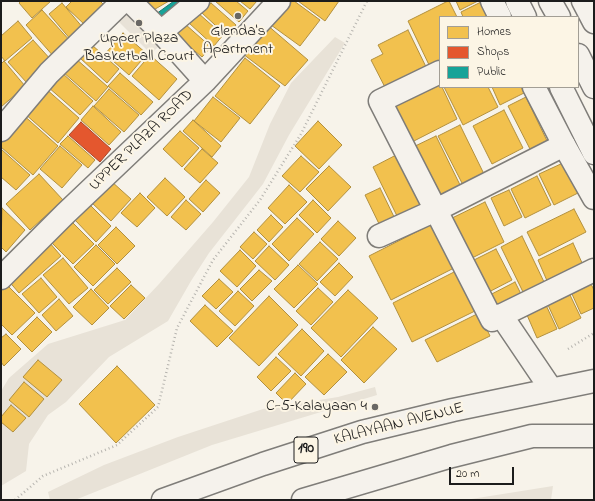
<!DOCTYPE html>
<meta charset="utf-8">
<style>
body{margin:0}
#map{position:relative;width:595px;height:501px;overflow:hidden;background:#f7f3ea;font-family:"Indie Flower",sans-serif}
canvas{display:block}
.frame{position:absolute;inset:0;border:2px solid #1c1c1c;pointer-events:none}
.legend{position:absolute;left:439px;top:16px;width:140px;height:72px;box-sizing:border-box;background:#fcf5e5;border:1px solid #a29e95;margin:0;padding:5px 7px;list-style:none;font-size:12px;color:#1c1c1c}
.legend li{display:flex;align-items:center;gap:8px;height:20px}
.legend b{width:20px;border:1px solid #a29e95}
.scale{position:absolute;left:449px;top:467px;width:65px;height:18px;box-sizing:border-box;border:2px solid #1c1c1c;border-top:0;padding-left:5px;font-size:12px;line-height:14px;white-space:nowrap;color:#1c1c1c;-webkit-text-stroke:3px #fcf5e5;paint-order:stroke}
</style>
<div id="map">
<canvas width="595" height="501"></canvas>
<div class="frame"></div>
<ul class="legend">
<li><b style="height:11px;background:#f2c14e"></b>Homes</li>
<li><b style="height:11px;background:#e4572e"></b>Shops</li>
<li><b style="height:11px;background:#17a398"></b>Public</li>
</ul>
<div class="scale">20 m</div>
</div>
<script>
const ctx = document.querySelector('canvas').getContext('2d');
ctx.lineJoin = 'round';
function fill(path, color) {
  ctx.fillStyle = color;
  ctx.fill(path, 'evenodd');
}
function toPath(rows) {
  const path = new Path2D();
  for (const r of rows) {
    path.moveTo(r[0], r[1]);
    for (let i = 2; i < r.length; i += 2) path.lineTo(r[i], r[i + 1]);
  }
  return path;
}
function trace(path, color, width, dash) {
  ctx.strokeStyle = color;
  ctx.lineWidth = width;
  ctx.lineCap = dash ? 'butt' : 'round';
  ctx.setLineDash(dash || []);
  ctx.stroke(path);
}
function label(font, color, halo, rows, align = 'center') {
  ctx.font = font + ' "Indie Flower",sans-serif';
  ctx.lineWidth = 4;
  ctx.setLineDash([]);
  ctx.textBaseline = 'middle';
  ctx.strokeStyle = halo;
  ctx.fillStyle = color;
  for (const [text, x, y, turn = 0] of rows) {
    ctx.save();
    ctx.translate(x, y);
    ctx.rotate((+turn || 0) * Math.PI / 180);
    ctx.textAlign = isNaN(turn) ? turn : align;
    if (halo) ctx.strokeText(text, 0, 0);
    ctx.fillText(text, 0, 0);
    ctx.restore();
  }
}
fill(toPath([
 [118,1,170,35,151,54,108,11],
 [335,37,345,43,289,135,263,184,209,253,191,281,168,321,109,357,66,402,48,415,29,444,26,471,1,486,1,391,9,378,48,344,125,320,159,284,213,222,249,177,270,124,291,83],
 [375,387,377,395,212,445,75,500,50,500,48,492,104,465,178,437,263,409,338,397],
 [553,486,551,500,465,500]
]), '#e8e2d7');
const homes = toPath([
 [21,1,51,1,32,18,19,3,21,1],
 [72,1,100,1,104,5,85,25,66,7,72,1],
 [144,1,169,1,150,12,144,1],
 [215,1,236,1,248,11,239,22,215,1],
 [240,1,257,1,250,9,240,1],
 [289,1,294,1,320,20,300,46,271,25,289,1],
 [298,1,339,1,325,21,298,1],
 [448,1,449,1,457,17,440,17,440,65,431,69,408,21,448,1],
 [456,1,478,1,460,10,456,1],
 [481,2,488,16,485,17,463,17,461,12,481,2],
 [62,3,84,29,71,40,49,14,62,3],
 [211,3,236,25,227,36,202,13,211,3],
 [42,10,72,43,55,58,26,25,42,10],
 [198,13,223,35,214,46,189,23,198,13],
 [18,21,32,38,5,61,1,56,1,36,18,21],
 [185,24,211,47,202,57,176,35,185,24],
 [266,24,308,60,285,86,243,54,266,24],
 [408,30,430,75,389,95,371,60,383,54,378,45,408,30],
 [123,33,147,54,129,75,105,54,123,33],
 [33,40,52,61,27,83,8,62,33,40],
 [92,45,119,69,107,83,80,58,92,45],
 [150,55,177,79,159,100,132,76,150,55],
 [75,58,108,87,96,101,63,72,75,58],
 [245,58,280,86,250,124,215,96,245,58],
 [4,61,25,86,1,107,1,64,4,61],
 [61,72,93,101,80,115,48,87,61,72],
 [120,73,153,102,141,115,108,86,120,73],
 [440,83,440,87,442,87,457,119,410,143,390,102,440,83],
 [444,87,488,87,498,107,463,125,444,87],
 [492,87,521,87,524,93,500,105,492,87],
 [45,88,79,118,58,143,24,113,45,88],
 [109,89,139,115,124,132,94,106,109,89],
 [213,97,240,118,221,142,194,121,213,97],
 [526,97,548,143,531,151,508,106,526,97],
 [93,106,121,132,109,145,81,120,93,106],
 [504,110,523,148,492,164,473,126,504,110],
 [21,113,58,146,33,175,1,147,1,136,21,113],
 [193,120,221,146,212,157,183,131,193,120],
 [318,121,342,145,319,169,295,146,318,121],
 [460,125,484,174,463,185,438,136,460,125],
 [180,131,199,148,182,167,163,149,180,131],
 [68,136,95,160,88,168,60,144,68,136],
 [436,136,462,189,435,202,409,149,436,136],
 [60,146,82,165,62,188,40,169,60,146],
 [1,149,30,175,16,190,1,177,1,149],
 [202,149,218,163,200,183,184,169,202,149],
 [400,153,426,205,398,218,373,167,400,153],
 [301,156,319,172,300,192,282,176,301,156],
 [563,163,578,193,554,205,539,174,563,163],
 [329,166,351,187,328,211,306,189,329,166],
 [39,174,63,200,30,230,6,204,39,174],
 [537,176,551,205,525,218,511,189,537,176],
 [165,178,185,197,167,216,147,197,165,178],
 [206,180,220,193,203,212,189,199,206,180],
 [111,181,131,199,111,221,91,202,111,181],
 [289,185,307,202,285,224,268,208,289,185],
 [380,188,397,223,382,230,365,195,380,188],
 [509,190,522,217,504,226,491,198,509,190],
 [140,193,155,208,137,227,121,213,140,193],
 [186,200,201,214,186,230,171,217,186,200],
 [313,200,331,218,317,233,299,215,313,200],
 [485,202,504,242,466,261,446,221,485,202],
 [90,205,111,226,96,242,75,220,90,205],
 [2,208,25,230,6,252,1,247,2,208],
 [574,209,586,232,539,256,527,232,574,209],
 [271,215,283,227,269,242,257,230,271,215],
 [297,218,314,234,289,261,272,244,297,218],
 [338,221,356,238,339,256,321,239,338,221],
 [73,223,94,244,73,264,52,243,73,223],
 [434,223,456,267,391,300,369,256,434,223],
 [116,227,135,246,117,264,98,245,116,227],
 [254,232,267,244,253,259,240,247,254,232],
 [522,236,545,284,524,294,501,247,522,236],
 [49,242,61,256,19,293,7,279,49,242],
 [320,242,338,259,317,281,299,264,320,242],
 [573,243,583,265,548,283,538,260,573,243],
 [96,245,115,264,93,286,74,267,96,245],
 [269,246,289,265,275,280,255,261,269,246],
 [496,249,512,280,483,295,468,263,496,249],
 [240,250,256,266,237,287,220,271,240,250],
 [63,258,88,288,69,304,43,275,63,258],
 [339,263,353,277,335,296,320,282,339,263],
 [298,265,318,284,294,308,274,289,298,265],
 [117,268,131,282,108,304,94,290,117,268],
 [259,270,272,281,252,301,240,289,259,270],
 [458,270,477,310,412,342,393,303,458,270],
 [41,278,57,297,39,313,22,294,41,278],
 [219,279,233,292,216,309,202,296,219,279],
 [515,282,524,300,495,315,486,297,515,282],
 [5,283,35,313,12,335,1,324,1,287,5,283],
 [591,284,594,290,594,308,581,314,572,294,591,284],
 [131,285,145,298,124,319,110,306,131,285],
 [318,288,333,302,311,325,296,311,318,288],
 [91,289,109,308,92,325,73,307,91,289],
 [348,290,378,318,341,357,311,328,348,290],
 [238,291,254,306,235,326,219,311,238,291],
 [570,295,581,318,559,329,548,305,570,295],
 [269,296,298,325,259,366,229,338,269,296],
 [59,299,73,316,56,331,42,315,59,299],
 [205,305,233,331,217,347,190,321,205,305],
 [546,305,557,329,537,338,527,315,546,305],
 [479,313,490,336,437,362,425,340,479,313],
 [37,317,52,332,32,352,17,337,37,317],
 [373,327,397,349,364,383,341,360,373,327],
 [302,329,324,351,301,376,278,354,302,329],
 [6,334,21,349,4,366,1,362,1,338,6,334],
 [328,354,347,372,324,395,305,377,328,354],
 [276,357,291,371,271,391,257,377,276,357],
 [38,360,62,380,47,397,23,377,38,360],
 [117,366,155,405,116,443,79,404,117,366],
 [295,373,306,384,287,404,276,393,295,373],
 [24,382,44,399,29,417,9,400,24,382],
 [11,405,26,418,13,432,1,422,1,417,11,405]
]);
fill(homes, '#f2c14e');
trace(homes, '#b2903f', 1);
const shops = toPath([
 [81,122,111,149,100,162,69,135,81,122]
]);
fill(shops, '#e4572e');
trace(shops, '#a84529', 1);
const public = toPath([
 [174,1,178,1,184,10,164,25,156,14,174,1]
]);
fill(public, '#17a398');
trace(public, '#187a73', 1);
const minor = toPath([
 [130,1,161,32,205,81],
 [161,32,198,1],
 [440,72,380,101,492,320,594,270],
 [1,130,49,73,123,1],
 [379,236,436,210,564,145],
 [1,278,65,214,205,81,279,1],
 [501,315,551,389]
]);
const major = toPath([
 [492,1,500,17],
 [517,1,525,17],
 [550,1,559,17],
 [583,1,594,22],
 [578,55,594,87],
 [534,87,564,145,594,198],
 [561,87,594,153],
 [163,500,263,464,362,432,453,410,594,381],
 [303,500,452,456,532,436,594,436]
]);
trace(minor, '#7f7d79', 25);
trace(major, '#7f7d79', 25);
trace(toPath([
 [568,349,594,333],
 [15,500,43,476,117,445,158,407,177,328,213,260,260,200,301,134,367,1]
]), '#b6b4af', 2.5, [1, 3]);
trace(minor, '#f5f2ec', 22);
trace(major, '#f5f2ec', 22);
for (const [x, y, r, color] of [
 [238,16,4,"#696764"],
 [139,23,4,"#696764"],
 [375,407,4,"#696764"]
]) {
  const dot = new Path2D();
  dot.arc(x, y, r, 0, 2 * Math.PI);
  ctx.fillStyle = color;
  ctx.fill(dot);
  trace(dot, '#fcf5e5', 1.5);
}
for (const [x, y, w] of [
 [306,450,24]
]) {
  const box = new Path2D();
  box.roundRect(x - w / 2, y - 13, w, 26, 3);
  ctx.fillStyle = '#fcf5e5';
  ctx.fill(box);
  trace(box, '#1c1c1c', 1);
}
label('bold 15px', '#1c1c1c', null, [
 ["190",306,450]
]);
label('16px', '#1c1c1c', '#fcf5e5', [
 ["Glenda's",238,32],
 ["Apartment",238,50],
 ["Upper Plaza",139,39],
 ["Basketball Court",139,57],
 ["C-5–Kalayaan 4",367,407,"right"]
]);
label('16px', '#1c1c1c', '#fcf5e5', [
 ["UPPER PLAZA ROAD",142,141,-44],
 ["KALAYAAN AVENUE",399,425,-14]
]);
</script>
